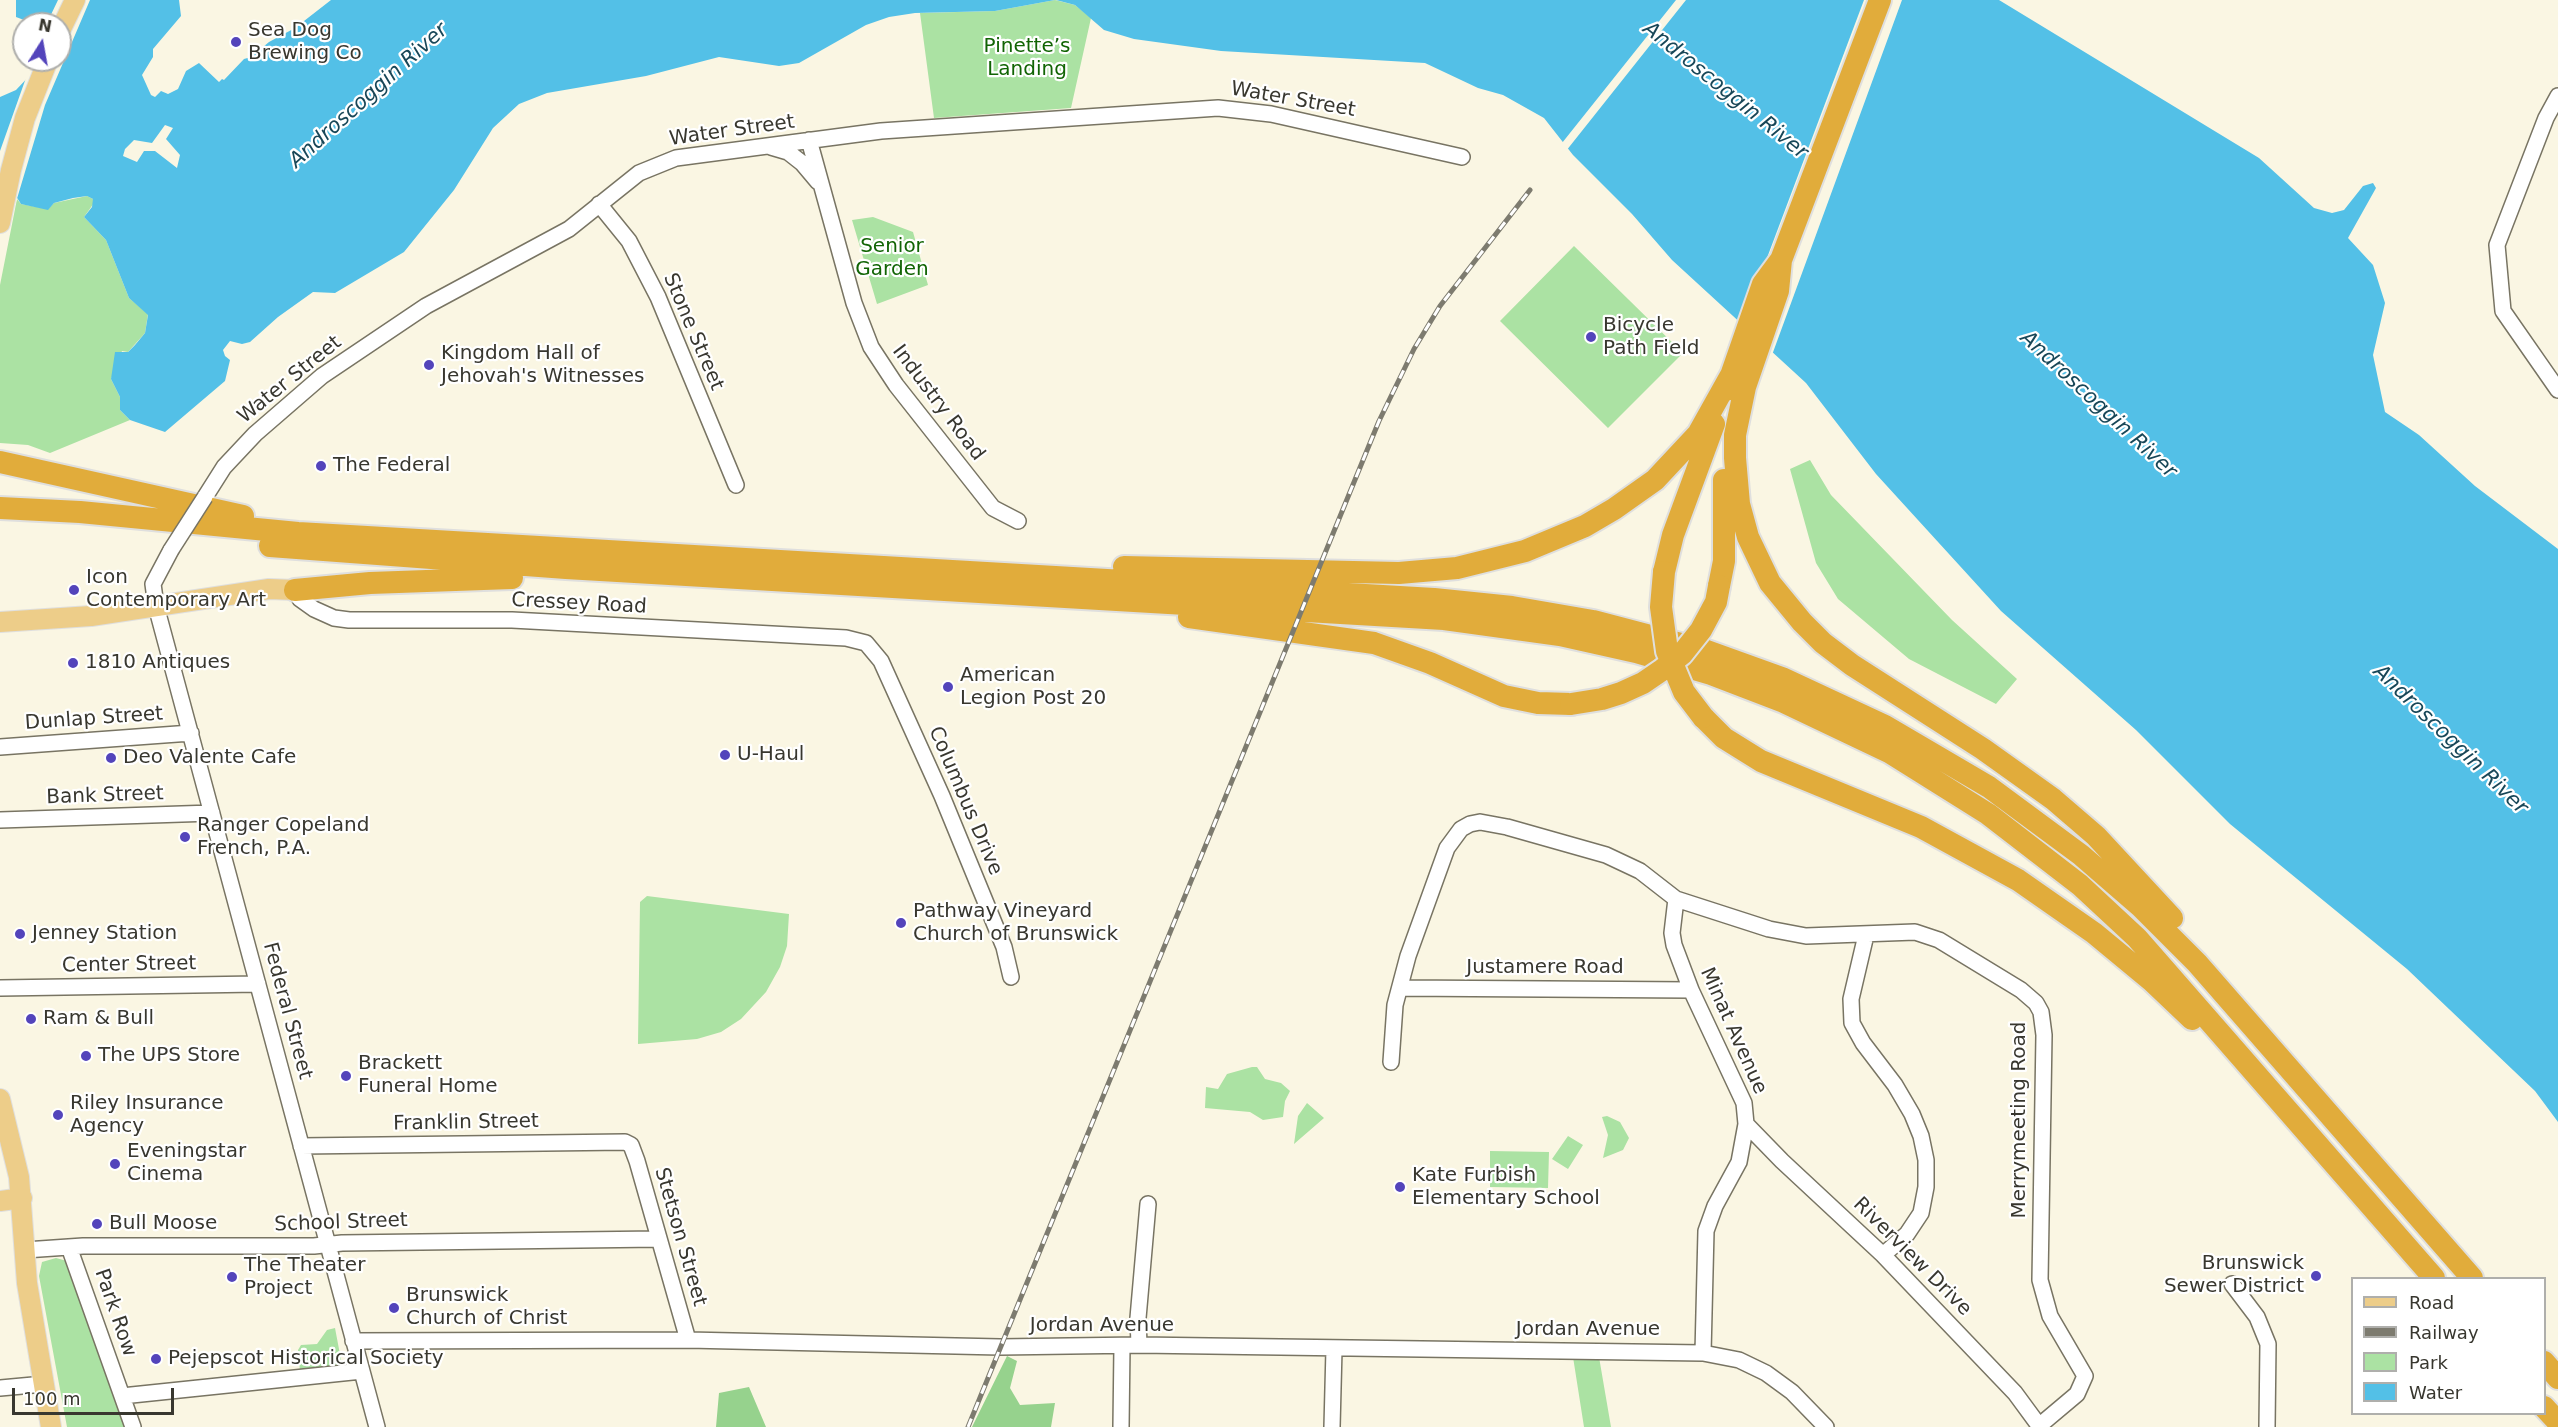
<!DOCTYPE html>
<meta charset="utf-8">
<style>
body{margin:0}
#map{position:relative;width:2558px;height:1427px;overflow:hidden;background:#faf6e3;font-family:"DejaVu Sans",sans-serif}
canvas{display:block}
.legend{position:absolute;left:2351px;top:1277px;width:195px;height:138px;box-sizing:border-box;background:#fff;border:2px solid #afafac;margin:0;padding:8px 10px;list-style:none;font-size:18px;color:#38372f}
.legend li{display:flex;align-items:center;gap:12px;height:30px}
.legend b{width:30px;border:2px solid #afafac}
.north{position:absolute;left:12px;top:12px;width:60px;height:60px;box-sizing:border-box;background:#fff;border:2px solid #afafac;border-radius:50%;rotate:11deg;font-size:16px;font-weight:700;line-height:24px;text-align:center;color:#38372f}
.north::after{content:'';display:block;margin:auto;width:21px;height:27px;background:#5344bb;clip-path:polygon(50% 0,100% 100%,50% 72%,0 100%)}
.scale{position:absolute;left:12px;top:1388px;width:162px;height:27px;box-sizing:border-box;border:3px solid #38372f;border-top:0;padding-left:8px;font-size:18px;line-height:21px;white-space:nowrap;color:#38372f;-webkit-text-stroke:4px #fff;paint-order:stroke}
</style>
<div id="map">
<canvas width="2558" height="1427"></canvas>
<ul class="legend">
<li><b style="height:8px;background:#edcd89"></b>Road</li>
<li><b style="height:8px;background:#7d7b6f"></b>Railway</li>
<li><b style="height:16px;background:#abe2a3"></b>Park</li>
<li><b style="height:16px;background:#53c0e7"></b>Water</li>
</ul>
<div class="north">N</div>
<div class="scale">100 m</div>
</div>
<script>
const ctx = document.querySelector('canvas').getContext('2d');
ctx.lineJoin = 'round';
function fill(path, color) {
  ctx.fillStyle = color;
  ctx.fill(path, 'evenodd');
}
function toPath(rows) {
  const path = new Path2D();
  for (const r of rows) {
    path.moveTo(r[0], r[1]);
    for (let i = 2; i < r.length; i += 2) path.lineTo(r[i], r[i + 1]);
  }
  return path;
}
function trace(path, color, width, dash) {
  ctx.strokeStyle = color;
  ctx.lineWidth = width;
  ctx.lineCap = dash ? 'butt' : 'round';
  ctx.setLineDash(dash || []);
  ctx.stroke(path);
}
function label(font, color, halo, rows, align = 'center') {
  ctx.font = font + ' "DejaVu Sans",sans-serif';
  ctx.lineWidth = 4.5;
  ctx.setLineDash([]);
  ctx.textBaseline = 'middle';
  ctx.strokeStyle = halo;
  ctx.fillStyle = color;
  for (const [text, x, y, turn = 0] of rows) {
    ctx.save();
    ctx.translate(x, y);
    ctx.rotate((+turn || 0) * Math.PI / 180);
    ctx.textAlign = isNaN(turn) ? turn : align;
    if (halo) ctx.strokeText(text, 0, 0);
    ctx.fillText(text, 0, 0);
    ctx.restore();
  }
}
fill(toPath([
 [1055,0,1075,5,1091,18,1071,108,934,118,920,13,995,11],
 [87,196,93,199,94,203,84,217,106,240,129,298,148,314,145,333,128,352,122,351,111,379,120,397,120,410,130,420,50,453,28,445,0,443,0,285,17,199,21,204,48,209,54,203],
 [873,217,913,232,928,285,877,304,852,220],
 [1574,246,1683,353,1608,428,1500,321],
 [1810,460,1831,495,1952,620,2017,679,1996,704,1909,659,1838,599,1816,563,1790,469],
 [647,896,789,914,787,946,780,967,766,992,741,1019,721,1032,697,1039,638,1044,640,902],
 [1252,1067,1257,1067,1265,1079,1281,1083,1290,1091,1285,1101,1283,1117,1263,1120,1250,1112,1205,1108,1206,1087,1218,1089,1227,1074],
 [1307,1103,1324,1118,1294,1144,1298,1116],
 [1607,1116,1620,1122,1629,1138,1623,1150,1603,1158,1608,1135,1602,1117],
 [1568,1136,1583,1145,1568,1169,1552,1159],
 [1490,1151,1549,1152,1548,1188,1490,1187],
 [56,1258,67,1261,127,1427,67,1427,39,1276,42,1262],
 [335,1328,342,1365,300,1371,298,1350,301,1345,317,1344,327,1330],
 [1573,1357,1599,1357,1611,1427,1584,1427]
]), '#abe2a3');
fill(toPath([
 [1007,1356,1017,1361,1010,1388,1020,1405,1055,1403,1051,1427,972,1427],
 [749,1387,766,1427,716,1427,719,1393]
]), '#96d28d');
fill(toPath([
 [16,0,179,0,181,16,153,49,153,57,142,75,151,95,155,97,161,91,168,94,178,89,186,71,199,63,219,82,222,79,224,80,244,59,251,57,269,42,295,28,331,0,1055,0,995,11,915,13,889,17,866,25,799,63,779,66,719,57,646,76,547,93,519,104,493,128,454,190,404,252,335,293,313,292,278,317,250,342,242,344,230,341,223,350,225,356,230,360,225,381,165,432,130,420,120,410,120,397,111,379,115,352,128,352,135,345,145,333,148,315,129,298,106,240,84,217,92,207,93,199,87,196,73,198,54,203,48,210,21,204,12,190,0,188,0,97,16,90,34,71,60,60,60,24,38,17,24,20,16,17],
 [165,125,173,128,166,139,180,155,177,168,155,151,144,151,137,162,123,156,125,149,134,140,152,143],
 [1056,0,1999,0,2259,158,2314,208,2332,213,2344,210,2363,186,2373,183,2376,188,2348,238,2373,265,2385,303,2373,355,2385,412,2419,435,2475,486,2558,549,2558,1122,2535,1091,2407,969,2230,824,2136,730,2001,611,1876,474,1806,383,1672,260,1632,214,1573,155,1544,118,1503,95,1478,88,1425,63,1221,51,1134,39,1104,30,1075,5]
]), '#53c0e7');
fill(toPath([
 [58,0,90,0,45,105,16,202,0,191,0,151,27,75,40,60,60,60,60,24,47,23],
 [1676,0,1686,0,1566,151,1562,143],
 [1864,0,1902,0,1772,355,1741,327]
]), '#faf6e3');
const minor = toPath([
 [2558,96,2546,118,2497,245,2503,311,2558,390],
 [809,140,854,303,871,347,896,385,993,508,1018,521],
 [771,147,788,152,802,163,818,182],
 [599,204,629,241,658,297,736,485],
 [205,497,224,467,255,434,322,376,426,306,569,229,639,173,676,158,881,131,1218,108,1271,114,1462,157],
 [171,550,153,584,156,606,377,1427],
 [295,590,300,599,314,609,334,618,349,620,512,620,846,638,866,643,881,661,942,796,1004,947,1011,977],
 [0,747,191,733],
 [0,820,212,813],
 [1676,899,1672,933,1674,945,1691,990,1744,1103,1746,1124,1739,1162,1715,1206,1706,1231,1703,1353],
 [1866,935,1851,999,1852,1023,1863,1043,1895,1085,1912,1114,1921,1136,1926,1160,1926,1187,1921,1213,1907,1234,1883,1255],
 [0,988,258,984],
 [1400,988,1691,990],
 [1391,1062,1395,1005,1408,956,1447,848,1461,829,1470,824,1480,822,1507,827,1606,855,1640,871,1676,899,1769,929,1806,936,1915,932,1939,940,2021,990,2036,1003,2041,1012,2044,1035,2040,1280,2050,1316,2085,1376,2077,1394,2039,1426],
 [1746,1124,1782,1161,1883,1255,2015,1393,2040,1427],
 [301,1146,625,1142,631,1145,637,1161,688,1340],
 [69,1247,133,1427],
 [25,1250,83,1246,314,1246,342,1243,658,1239],
 [2232,1284,2257,1317,2268,1344,2267,1427],
 [353,1341,688,1340,1000,1347,1139,1345,1703,1353,1739,1360,1766,1373,1792,1392,1826,1427],
 [1139,1345,1138,1318,1148,1204],
 [0,1388,44,1384],
 [122,1396,362,1371],
 [1121,1427,1122,1346],
 [1332,1427,1334,1349]
]);
const major = toPath([
 [60,31,75,0],
 [0,223,11,170,25,118,48,60],
 [0,622,91,616,269,589,295,590],
 [0,1099,19,1177,27,1283,51,1427],
 [0,1201,22,1198]
]);
const highway = toPath([
 [1880,0,1781,260,1778,291,1745,387,1735,435,1735,458,1739,504,1748,537,1770,583,1802,622,1823,643,1852,665,1983,749,2053,799,2096,836,2172,918],
 [1726,390,1763,284,1780,261],
 [0,462,243,516],
 [0,508,80,512,298,533,1434,599,1512,607,1593,621,1707,651,1782,678,1885,726,1989,787,2081,855,2141,907,2197,963,2472,1278],
 [270,546,566,568,1444,619,1560,635,1636,652,1711,674,1784,702,1889,752,1988,814,2080,885,2137,938,2434,1278],
 [1124,567,1399,573,1457,568,1525,551,1585,526,1614,509,1655,480,1698,434,1731,375],
 [1664,572,1673,535,1714,424],
 [1719,586,1724,561,1724,480],
 [295,590,370,583,512,578],
 [1189,617,1374,643,1430,663,1504,696,1538,703,1571,704],
 [1703,717,1724,738,1761,761,1921,827,2018,880,2094,933,2152,981,2192,1019],
 [2544,1362,2558,1378],
 [2544,1407,2558,1422]
]);
trace(minor, '#787463', 18);
trace(major, '#dfdfde', 22);
trace(highway, '#dfdfde', 26);
trace(minor, '#fff', 15);
trace(major, '#edcd89', 20);
trace(highway, '#e1ac3b', 22);
const rail = toPath([
 [968,1427,1379,421,1414,349,1440,306,1530,190]
]);
trace(rail, '#7d7b6f', 5);
trace(rail, '#fff', 3, [9]);
const minorBridge = toPath([
 [171,550,205,497]
]);
const highwayBridge = toPath([
 [1664,572,1661,607,1667,651,1684,692,1703,717],
 [1571,704,1602,699,1621,693,1643,683,1662,670,1682,654,1701,630,1716,602,1719,586]
]);
trace(minorBridge, '#787463', 18, []);
trace(highwayBridge, '#dfdfde', 26, []);
trace(minorBridge, '#fff', 15);
trace(highwayBridge, '#e1ac3b', 22);
for (const [x, y, r, color] of [
 [236,42,6,"#5344bb"],
 [1591,337,6,"#5344bb"],
 [429,365,6,"#5344bb"],
 [321,466,6,"#5344bb"],
 [74,590,6,"#5344bb"],
 [73,663,6,"#5344bb"],
 [948,687,6,"#5344bb"],
 [725,755,6,"#5344bb"],
 [111,758,6,"#5344bb"],
 [185,837,6,"#5344bb"],
 [901,923,6,"#5344bb"],
 [20,934,6,"#5344bb"],
 [31,1019,6,"#5344bb"],
 [86,1056,6,"#5344bb"],
 [346,1076,6,"#5344bb"],
 [58,1115,6,"#5344bb"],
 [115,1164,6,"#5344bb"],
 [1400,1187,6,"#5344bb"],
 [97,1224,6,"#5344bb"],
 [2316,1276,6,"#5344bb"],
 [232,1277,6,"#5344bb"],
 [394,1308,6,"#5344bb"],
 [156,1359,6,"#5344bb"]
]) {
  const dot = new Path2D();
  dot.arc(x, y, r, 0, 2 * Math.PI);
  ctx.fillStyle = color;
  ctx.fill(dot);
  trace(dot, '#fff', 2);
}
label('20px', '#38372f', '#fff', [
 ["Sea Dog",248,31],
 ["Brewing Co",248,54],
 ["Bicycle",1603,326],
 ["Path Field",1603,349],
 ["Kingdom Hall of",441,354],
 ["Jehovah's Witnesses",441,377],
 ["The Federal",333,466],
 ["Icon",86,578],
 ["Contemporary Art",86,601],
 ["1810 Antiques",85,663],
 ["American",960,676],
 ["Legion Post 20",960,699],
 ["U-Haul",737,755],
 ["Deo Valente Cafe",123,758],
 ["Ranger Copeland",197,826],
 ["French, P.A.",197,849],
 ["Pathway Vineyard",913,912],
 ["Church of Brunswick",913,935],
 ["Jenney Station",32,934],
 ["Ram & Bull",43,1019],
 ["The UPS Store",98,1056],
 ["Brackett",358,1064],
 ["Funeral Home",358,1087],
 ["Riley Insurance",70,1104],
 ["Agency",70,1127],
 ["Eveningstar",127,1152],
 ["Cinema",127,1175],
 ["Kate Furbish",1412,1176],
 ["Elementary School",1412,1199],
 ["Bull Moose",109,1224],
 ["Brunswick",2304,1264,"right"],
 ["Sewer District",2304,1287,"right"],
 ["The Theater",244,1266],
 ["Project",244,1289],
 ["Brunswick",406,1296],
 ["Church of Christ",406,1319],
 ["Pejepscot Historical Society",168,1359]
], 'left');
label('20px', '#116404', '#fff', [
 ["Pinette’s",1027,47],
 ["Landing",1027,70],
 ["Senior",892,247],
 ["Garden",892,270]
]);
label('20px', '#38372f', '#fff', [
 ["Water Street",1293,100,10],
 ["Water Street",732,131,-8],
 ["Stone Street",693,332,67],
 ["Water Street",290,380,-39],
 ["Industry Road",938,403,53],
 ["Cressey Road",579,604,3],
 ["Dunlap Street",94,719,-4],
 ["Bank Street",105,796,-2],
 ["Columbus Drive",965,801,67],
 ["Center Street",129,965,-1],
 ["Justamere Road",1545,968],
 ["Federal Street",287,1011,75],
 ["Minat Avenue",1733,1031,66],
 ["Merrymeeting Road",2020,1120,-90],
 ["Franklin Street",466,1123,-1],
 ["School Street",341,1223,-2],
 ["Stetson Street",680,1237,74],
 ["Riverview Drive",1912,1257,45],
 ["Park Row",115,1313,71],
 ["Jordan Avenue",1102,1326],
 ["Jordan Avenue",1588,1330]
]);
label('italic 21px', '#184758', '#fff', [
 ["Androscoggin River",1725,91,39],
 ["Androscoggin River",369,96,-42],
 ["Androscoggin River",2098,405,43],
 ["Androscoggin River",2450,740,44]
]);
</script>
